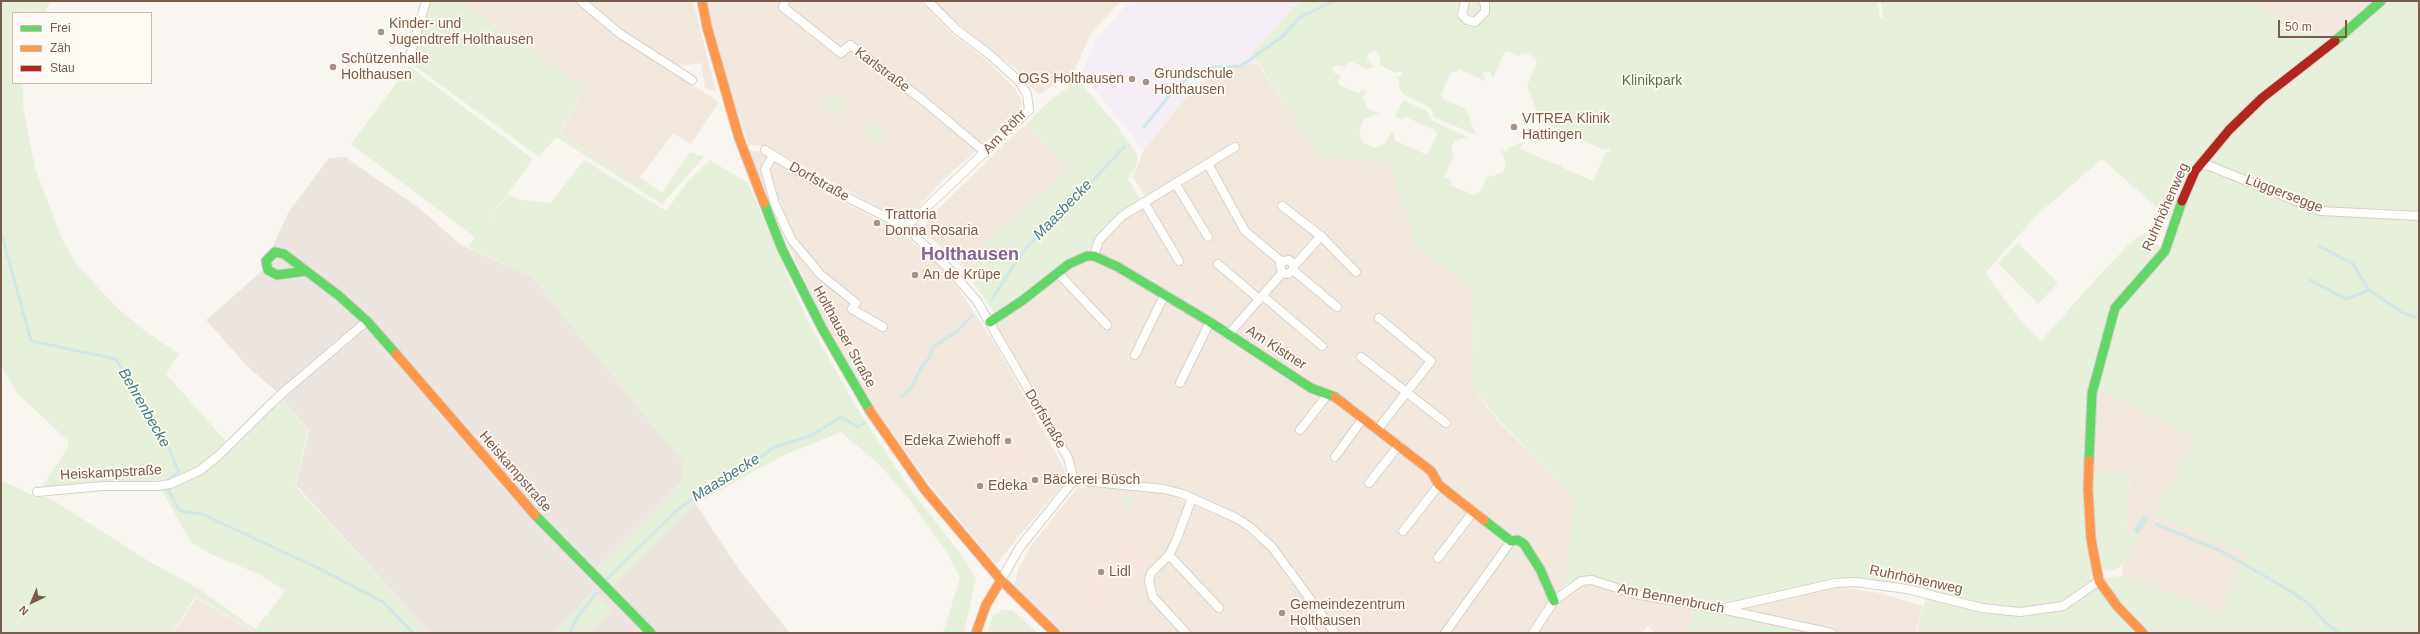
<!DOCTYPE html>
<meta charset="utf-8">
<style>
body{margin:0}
#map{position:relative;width:2420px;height:634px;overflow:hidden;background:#f9f5f0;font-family:Arial,sans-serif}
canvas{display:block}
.frame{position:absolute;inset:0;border:2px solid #7a5c4d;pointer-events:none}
.legend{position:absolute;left:12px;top:12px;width:140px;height:72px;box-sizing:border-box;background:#fffaf3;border:1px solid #cabbb1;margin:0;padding:5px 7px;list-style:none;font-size:12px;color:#7a5c4d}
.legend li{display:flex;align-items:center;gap:8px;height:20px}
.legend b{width:20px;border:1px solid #cabbb1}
.north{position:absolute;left:12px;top:582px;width:40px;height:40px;-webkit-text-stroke:3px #fffaf3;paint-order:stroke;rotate:224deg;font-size:11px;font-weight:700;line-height:16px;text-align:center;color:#7a5c4d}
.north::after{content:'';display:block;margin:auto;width:14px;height:18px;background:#7a5c4d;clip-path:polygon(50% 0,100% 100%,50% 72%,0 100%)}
.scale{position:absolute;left:2278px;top:20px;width:69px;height:18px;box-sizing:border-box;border:2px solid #7a5c4d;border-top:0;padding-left:5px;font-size:12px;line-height:14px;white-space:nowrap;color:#7a5c4d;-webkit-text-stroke:3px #fffaf3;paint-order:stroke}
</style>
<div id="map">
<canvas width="2420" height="634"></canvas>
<div class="frame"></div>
<ul class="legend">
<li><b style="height:5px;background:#63d668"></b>Frei</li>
<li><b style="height:5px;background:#ff974d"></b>Zäh</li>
<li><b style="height:5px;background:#b3261e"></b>Stau</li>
</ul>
<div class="north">N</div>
<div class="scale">50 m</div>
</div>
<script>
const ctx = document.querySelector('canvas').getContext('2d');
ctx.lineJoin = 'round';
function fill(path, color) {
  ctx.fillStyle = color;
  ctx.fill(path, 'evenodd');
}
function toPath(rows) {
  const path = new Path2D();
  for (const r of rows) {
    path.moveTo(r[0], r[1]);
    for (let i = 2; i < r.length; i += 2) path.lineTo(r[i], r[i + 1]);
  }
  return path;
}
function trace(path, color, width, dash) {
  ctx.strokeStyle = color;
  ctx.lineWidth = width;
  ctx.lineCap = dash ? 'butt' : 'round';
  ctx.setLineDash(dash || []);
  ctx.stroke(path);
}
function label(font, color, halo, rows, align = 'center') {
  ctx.font = font + ' Arial,sans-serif';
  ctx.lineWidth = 3.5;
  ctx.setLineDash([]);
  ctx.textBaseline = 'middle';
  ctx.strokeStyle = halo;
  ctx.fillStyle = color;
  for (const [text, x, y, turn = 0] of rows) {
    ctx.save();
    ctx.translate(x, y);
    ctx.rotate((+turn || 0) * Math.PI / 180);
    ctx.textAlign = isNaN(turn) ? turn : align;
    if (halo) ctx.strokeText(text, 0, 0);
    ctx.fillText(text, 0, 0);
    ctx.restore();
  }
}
fill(toPath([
 [460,1,576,1,619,36,719,102,691,144,673,133,636,183,560,133,585,88],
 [585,1,693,1,716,92,705,88,701,63,675,67,621,30],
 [707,1,921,1,953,35,985,59,1016,90,1022,102,1019,112,942,181,905,221,775,151,760,145,749,146,721,63],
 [934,1,1121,1,1091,33,1074,72,1038,95,1020,72,961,26],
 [2246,1,2379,1,2329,43],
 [1257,63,1320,156,1390,163,1417,248,1472,287,1473,390,1499,422,1576,498,1565,586,1539,615,1528,633,1339,633,1275,545,1203,499,1169,486,1078,475,995,326,1072,267,1090,259,1102,240,1146,198,1133,177,1144,150,1191,91,1221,71],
 [1024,125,1070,169,969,258,982,274,972,282,960,264,923,231,929,218],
 [749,151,761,152,827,194,897,229,948,273,994,342,1069,477,996,564,931,486,872,404,826,326,788,244],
 [2095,388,2196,437,2155,513,2158,516,2247,555,2219,617,2204,607,2123,576,2122,565,2138,536,2127,533,2130,474,2092,472],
 [1096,485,1166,494,1235,522,1270,550,1332,633,1059,633,1014,589,1018,570,1030,547,1077,488],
 [1592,583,1694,606,1687,633,1657,633,1647,626,1642,633,1535,633,1555,604,1583,584],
 [1836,586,1879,593,1923,606,1915,633,1843,633,1737,608],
 [196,598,252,631,251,633,174,633]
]), '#f2e8de');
fill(toPath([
 [1005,416,1052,490,1028,505,1019,490,1007,497,990,469,981,474,973,462,991,450,979,433],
 [1124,531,1153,560,1094,619,1086,611,1092,606,1075,589,1084,579,1080,574]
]), '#f6e8e1');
fill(toPath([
 [345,157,419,208,461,245,532,277,684,463,680,484,595,570,695,503,740,571,790,633,590,633,611,609,569,617,554,633,430,633,296,485,309,431,277,392,247,366,206,320,262,271,261,263,264,255,273,246,288,213,329,158]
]), '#ede5e0');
fill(toPath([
 [1130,1,1300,1,1252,54,1257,63,1221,71,1191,91,1144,150,1081,73,1098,37]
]), '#f6eef6');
fill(toPath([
 [1,1,51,1,44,13,13,13,13,83,23,83,23,106,35,168,62,239,75,262,114,305,145,331,179,354,166,374,231,447,252,426,283,400,308,431,295,486,430,633,266,633,270,623,268,613,285,591,259,574,210,554,191,542,161,489,49,488,43,485,69,446,68,441,16,392,1,364],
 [427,1,460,1,585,88,559,133,636,183,641,178,662,193,690,152,704,157,662,204,556,137,539,157,411,63],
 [1300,1,1877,1,1880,18,1883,18,1881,1,2246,1,2329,43,2197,163,2169,218,2102,159,2037,215,1985,273,2020,320,2041,341,2096,279,2129,244,2140,235,2146,233,2162,249,2117,301,2090,393,2094,568,2140,633,1916,633,1926,598,1877,586,1834,580,1724,605,1635,591,1580,578,1565,585,1576,498,1500,421,1473,389,1472,287,1417,248,1390,163,1320,156,1252,54],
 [1375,51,1380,56,1380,65,1395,73,1401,71,1403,75,1396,77,1400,81,1398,84,1403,94,1431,108,1434,117,1476,135,1466,109,1443,99,1441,95,1451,72,1457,72,1459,69,1485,81,1482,73,1489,71,1493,79,1504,53,1507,51,1518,56,1525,53,1535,57,1537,62,1527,86,1541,121,1569,133,1572,138,1575,137,1604,150,1610,149,1611,152,1605,153,1593,181,1561,167,1561,164,1557,165,1520,149,1523,142,1509,147,1506,152,1501,150,1506,165,1503,172,1491,177,1487,176,1481,191,1473,195,1450,185,1452,181,1444,177,1454,156,1451,149,1454,141,1467,137,1431,120,1427,111,1403,100,1395,116,1401,119,1406,117,1435,130,1437,134,1429,152,1425,154,1395,141,1394,134,1391,132,1386,143,1375,148,1363,143,1359,132,1363,120,1379,113,1368,109,1363,97,1366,90,1364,89,1358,93,1339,85,1338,80,1341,75,1334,73,1332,67,1338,65,1344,67,1350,61,1368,69,1374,67,1367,60,1368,54],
 [2384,1,2419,1,2419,633,2145,633,2099,578,2123,576,2204,607,2219,617,2247,555,2158,516,2155,513,2196,437,2095,388,2115,315,2163,258,2198,170,2230,132],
 [409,66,533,159,481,229,508,195,520,200,551,203,584,160,666,211,688,181,710,160,748,183,806,317,825,352,860,413,908,486,962,556,976,578,964,633,943,633,960,578,948,554,908,498,880,465,841,432,782,456,695,504,612,587,594,570,680,484,684,463,532,277,468,247,475,237,351,144],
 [1078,80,1114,122,1137,154,1137,165,1128,179,1141,201,1107,225,1096,237,1089,252,994,312,973,282,982,274,969,258,1070,169,1025,125,1048,102],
 [834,93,845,101,834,116,823,108],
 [875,122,888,132,878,145,865,135],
 [2018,243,2058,283,2038,304,1998,263],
 [2092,472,2130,474,2127,533,2138,536,2122,565,2115,570,2108,571,2097,566],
 [1,480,36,497,48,497,150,562,196,587,255,629,267,614,270,623,266,633,252,633,253,631,195,596,173,633,1,633],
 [1130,494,1136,500,1126,509,1121,503],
 [593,590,612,609,590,633,554,633],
 [1694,607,1820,633,1687,633],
 [1002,610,1012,610,1038,633,987,633,993,615]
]), '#e7f0db');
fill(toPath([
 [2143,515,2149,518,2138,534,2133,531]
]), '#d0e8ea');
trace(toPath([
 [1144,127,1177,86,1197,72,1216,67,1241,66,1283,36,1299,18,1334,1],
 [1,160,1,171],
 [1,232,31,341,116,359,168,446,179,472,168,480],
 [2319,246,2353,264,2369,290,2403,313,2419,318],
 [2310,280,2346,299,2369,290],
 [992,299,1024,250,1068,207,1125,146],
 [902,396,912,387,920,370,929,358,934,346,956,332,972,316],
 [168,490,180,511,202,514,318,568],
 [2156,524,2223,552,2287,589,2308,603,2325,622,2339,633],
 [320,569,383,602,413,633],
 [606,580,676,511,697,495,719,486,749,467,772,448,810,436,841,417,858,427,864,423],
 [570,633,576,619,596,593]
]), '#d0e8ea', 3);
const street = toPath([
 [581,1,619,33,692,80],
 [785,1,783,7,841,53,850,45,924,101,986,153],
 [1465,1,1462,15,1467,20,1475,22,1485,12,1485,4,1483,1],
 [410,56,426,1],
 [765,150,811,179,906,227,951,271,977,301,1068,458,1074,480],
 [773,156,765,169,775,204,791,239,820,274,856,303,852,309,883,327],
 [1208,164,1245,231,1282,262],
 [2200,165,2210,166,2321,211,2419,216],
 [1175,183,1208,237],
 [1144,202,1179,261],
 [1282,206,1321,236,1356,272],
 [906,227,1029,110,1027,94,1018,80,989,54,957,30,928,1],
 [1094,256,1099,240,1122,216,1235,147],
 [1218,264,1259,299],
 [1294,266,1321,236],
 [1293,270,1337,307],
 [1058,273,1107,325],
 [1263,296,1322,346],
 [1229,334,1282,273,1288,274,1293,270,1293,264,1289,260,1284,261,1280,264,1282,273],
 [1135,355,1165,294],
 [1361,357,1446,423],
 [1180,383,1210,322],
 [1378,429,1431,361,1379,318],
 [1300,430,1328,394],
 [1335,457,1363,418],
 [1074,480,1164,489,1183,494,1236,518,1250,527,1272,547,1335,633],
 [1369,483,1399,445],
 [37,492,103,486,158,486,170,484,199,471,218,456,279,396,367,321],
 [1403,531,1439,485],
 [1169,555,1219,608],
 [1438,558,1473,512],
 [1001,580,1020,547,1074,480],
 [1721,609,1835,583,1855,582,1907,589,1982,608,2020,612,2063,606,2099,581],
 [1305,622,1314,633],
 [1186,633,1153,597,1149,581,1151,573,1169,555,1176,541,1192,498],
 [1445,633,1511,541],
 [1533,633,1554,601,1581,581,1592,580,1635,594,1721,609,1832,633]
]);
const fast = toPath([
 [2335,41,2381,1],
 [764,203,782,249,823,330,870,411],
 [306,271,277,275,268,270,266,261,275,252,284,254,338,295,367,321,396,354],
 [990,322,1023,300,1069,264,1087,256,1094,256,1118,267,1210,322,1311,388,1335,397],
 [2089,461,2092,393,2115,308,2165,251,2182,201],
 [535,515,651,633],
 [1484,520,1511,541,1518,540,1524,544,1540,569,1554,601]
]);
const slow = toPath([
 [702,1,707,27,739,138,764,203],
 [396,354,535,515],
 [1335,397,1431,471,1439,485,1484,520],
 [870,411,925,490,1001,580,1055,633],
 [2089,461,2088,489,2091,539,2099,581,2117,606,2143,633],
 [976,633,986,605,1001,580]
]);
const jam = toPath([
 [2182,201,2195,171,2229,130,2262,98,2335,41]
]);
trace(street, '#d7d1cb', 10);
trace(fast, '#d9d2cb', 11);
trace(slow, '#d9d2cb', 11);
trace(jam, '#d9d2cb', 11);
trace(street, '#fefefd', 8);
trace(fast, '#63d668', 9);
trace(slow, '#ff974d', 9);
trace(jam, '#b3261e', 9);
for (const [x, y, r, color] of [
 [381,32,4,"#a69286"],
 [333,67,4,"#a69286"],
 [1132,79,4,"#a69286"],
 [1146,82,4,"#a69286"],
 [1514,127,4,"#a69286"],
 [877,223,4,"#a69286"],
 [915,275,4,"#a69286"],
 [1008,441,4,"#a69286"],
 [1035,480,4,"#a69286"],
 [980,486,4,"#a69286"],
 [1101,572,4,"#a69286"],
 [1282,613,4,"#a69286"]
]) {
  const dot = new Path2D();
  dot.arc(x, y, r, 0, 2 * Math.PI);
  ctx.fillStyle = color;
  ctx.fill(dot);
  trace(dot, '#fffaf3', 1.5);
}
label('14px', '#7a5c4d', '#fffaf3', [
 ["Kinder- und",389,24],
 ["Jugendtreff Holthausen",389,40],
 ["Schützenhalle",341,59],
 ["Holthausen",341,75],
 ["Grundschule",1154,74],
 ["Holthausen",1154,90],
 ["OGS Holthausen",1124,79,"right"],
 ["VITREA Klinik",1522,119],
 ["Hattingen",1522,135],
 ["Trattoria",885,215],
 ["Donna Rosaria",885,231],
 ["An de Krüpe",923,275],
 ["Edeka Zwiehoff",1000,441,"right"],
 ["Bäckerei Büsch",1043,480],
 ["Edeka",988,486],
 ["Lidl",1109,572],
 ["Gemeindezentrum",1290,605],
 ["Holthausen",1290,621]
], 'left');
label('14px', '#7a5c4d', '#fffaf3', [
 ["Karlstraße",882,70,37],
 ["Am Röhr",1005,132,-46],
 ["Dorfstraße",819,182,29],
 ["Lüggersegge",2284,194,21],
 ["Ruhrhöhenweg",2166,207,-66],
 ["Holthauser Straße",844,337,61],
 ["Am Kistner",1276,348,33],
 ["Dorfstraße",1045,419,59],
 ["Heiskampstraße",515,472,49],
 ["Heiskampstraße",111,473,-3],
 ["Ruhrhöhenweg",1916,580,12],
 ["Am Bennenbruch",1671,599,11]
]);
label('14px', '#537a41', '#fffaf3', [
 ["Klinikpark",1652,81]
]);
label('italic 15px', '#437c86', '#fffaf3', [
 ["Maasbecke",1063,210,-46],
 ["Behrenbecke",144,408,60],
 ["Maasbecke",726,478,-32]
]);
label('bold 18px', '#846695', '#fffaf3', [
 ["Holthausen",970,255]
]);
</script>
